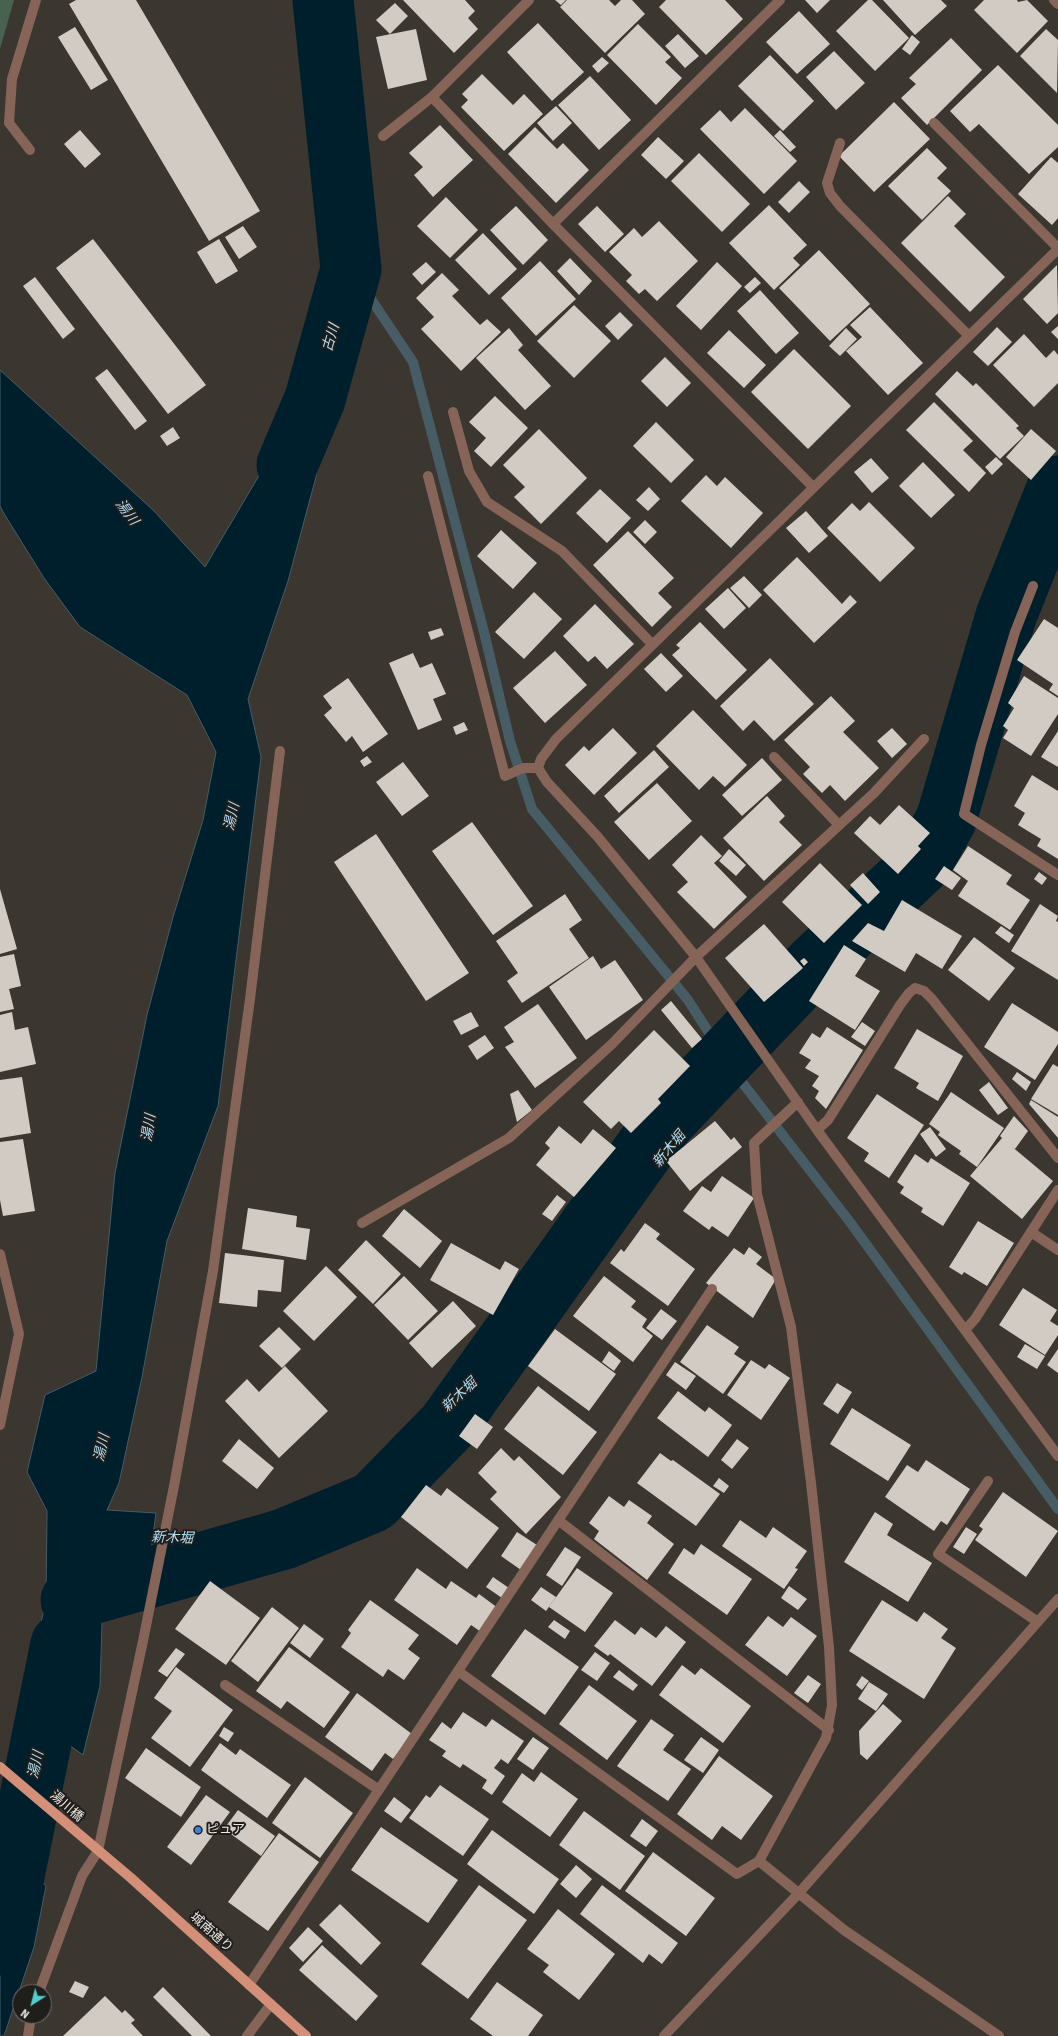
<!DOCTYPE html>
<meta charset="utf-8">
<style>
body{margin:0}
#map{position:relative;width:1058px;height:2036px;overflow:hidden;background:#3b3630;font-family:"Source Sans 3",sans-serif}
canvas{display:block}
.north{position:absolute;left:12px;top:1984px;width:40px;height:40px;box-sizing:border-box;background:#201e1b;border:1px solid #72706c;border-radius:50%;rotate:216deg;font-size:11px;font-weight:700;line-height:16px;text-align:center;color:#edeae6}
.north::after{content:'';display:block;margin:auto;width:14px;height:18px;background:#52cdcd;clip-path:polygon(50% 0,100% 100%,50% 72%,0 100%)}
</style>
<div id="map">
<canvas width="1058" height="2036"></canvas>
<div class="north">N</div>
</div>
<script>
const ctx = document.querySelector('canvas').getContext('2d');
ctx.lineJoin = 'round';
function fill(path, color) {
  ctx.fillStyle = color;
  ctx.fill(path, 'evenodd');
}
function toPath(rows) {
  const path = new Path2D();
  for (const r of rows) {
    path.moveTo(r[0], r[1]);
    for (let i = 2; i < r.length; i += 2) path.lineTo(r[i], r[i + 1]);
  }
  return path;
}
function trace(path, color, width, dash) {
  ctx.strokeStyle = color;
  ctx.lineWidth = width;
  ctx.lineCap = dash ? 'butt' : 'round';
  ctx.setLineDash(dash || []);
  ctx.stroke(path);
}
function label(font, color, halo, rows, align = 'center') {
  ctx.font = font + ' "Source Sans 3","Noto Sans JP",sans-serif';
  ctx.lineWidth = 4;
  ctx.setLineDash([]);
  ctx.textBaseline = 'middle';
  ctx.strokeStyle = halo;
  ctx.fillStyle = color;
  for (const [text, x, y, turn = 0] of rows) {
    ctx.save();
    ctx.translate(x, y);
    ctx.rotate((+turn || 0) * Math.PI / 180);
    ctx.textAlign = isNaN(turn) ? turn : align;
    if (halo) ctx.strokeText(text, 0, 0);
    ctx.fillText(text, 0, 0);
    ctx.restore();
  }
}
fill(toPath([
 [0,0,14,0,0,49]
]), '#496250');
const water = toPath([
 [331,367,316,477,288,581,248,699,261,757,218,1106,167,1241,142,1377,119,1483,107,1510,156,1513,145,1596,106,1607,102,1624,100,1686,83,1755,22,1711,46,1600,47,1511,27,1472,45,1395,96,1371,115,1173,147,1015,173,917,203,820,216,752,187,695,80,627,44,578,3,512,0,506,0,370,154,511,205,567,270,457,331,367],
 [0,1844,46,1886,34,1947,4,2036,0,2036,0,1844]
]);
fill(water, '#001f2d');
trace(water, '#475c64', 1);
trace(toPath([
 [351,269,413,362,484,632,510,741,532,809,688,1000,734,1072,850,1222,1058,1509]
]), '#475c64', 10);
trace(toPath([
 [287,465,315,399,351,269,323,0],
 [71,1600,284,1539,373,1502,448,1425,664,1122,812,967,921,864,946,820,1006,616,1058,486],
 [0,1945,61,1644]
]), '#001f2d', 61);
fill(toPath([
 [76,0,136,0,260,211,209,241,69,4],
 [403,0,465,0,475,11,468,18,478,29,454,53],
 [555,0,566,0,561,5],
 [567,0,609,0,615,6,621,0,632,0,645,14,605,53,560,7],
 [666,0,725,0,743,19,706,55,659,7],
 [805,0,830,0,817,13],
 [868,0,872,0,909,38,875,71,836,31],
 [883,0,941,0,947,6,915,35],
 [984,0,1017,0,1018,2,1027,0,1048,21,1017,53,974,10],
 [395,3,408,16,390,34,376,20],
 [799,11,830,44,797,74,766,42],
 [538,23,584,72,552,101,507,52],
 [638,24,671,57,665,62,682,78,656,105,607,55],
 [75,27,108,80,91,90,58,37],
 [416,29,427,80,388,89,376,37],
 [1046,29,1058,40,1057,93,1020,56],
 [678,34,699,56,685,68,665,46],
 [912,35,920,42,910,55,902,49],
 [951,38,982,70,927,125,901,98,916,84,909,78],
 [834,51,865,83,836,110,806,77],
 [770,55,814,101,783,131,738,86],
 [602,57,609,63,598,73,592,66],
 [998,65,1058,125,1058,147,1029,174,979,124,970,132,950,111],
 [482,74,513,105,524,94,543,114,504,151,461,107,468,100,462,94],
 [590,76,631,120,599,150,558,105],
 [894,102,930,139,874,192,839,156],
 [556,106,572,123,553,141,537,123],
 [745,108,797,161,764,194,700,129,720,110,731,122],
 [440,125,473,160,433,197,414,175,423,167,409,153],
 [535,127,557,149,563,143,589,170,556,203,508,154],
 [80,130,101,154,85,168,64,144],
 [780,130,796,147,790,152,774,136],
 [658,137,684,161,666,179,641,155],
 [927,148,947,168,937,178,951,191,922,220,888,186],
 [699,153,750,204,722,232,671,181],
 [1051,157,1058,163,1058,218,1052,225,1018,194],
 [799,181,810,192,789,213,778,202],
 [948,196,966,214,954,226,1005,277,970,312,901,243],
 [446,197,478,230,450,258,417,226],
 [769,205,807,245,793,258,800,265,774,290,729,243],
 [516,206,548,240,523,265,490,230],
 [597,206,624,234,605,252,578,224],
 [659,221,698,261,657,301,645,289,639,294,626,281,632,275,609,252,634,228,642,237],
 [243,226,257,247,239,259,225,237],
 [483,233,517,269,489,295,455,260],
 [93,239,206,385,168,414,56,268],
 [219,239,238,271,216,284,197,252],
 [819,250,870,304,830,341,779,288],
 [570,258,592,281,579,295,557,271],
 [540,261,576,299,536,336,501,298],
 [426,262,436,272,422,285,412,274],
 [717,262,742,286,701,330,676,306],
 [1057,265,1058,313,1047,324,1023,299],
 [442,273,459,290,452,296,480,325,487,319,501,332,461,371,421,329,434,317,416,298],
 [35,277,75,329,63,339,23,286],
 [755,277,761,283,750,293,744,287],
 [760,290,799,333,776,354,737,311],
 [574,305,611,341,574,378,537,341],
 [870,307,923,363,888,395,846,351,862,337,850,325],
 [620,312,633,325,618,340,605,326],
 [1058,326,1058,339,1051,332],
 [997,327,1012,342,988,366,973,352],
 [509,328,523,345,518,350,551,386,525,410,476,358],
 [846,328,857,339,840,356,829,346],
 [729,330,766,365,744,388,707,353],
 [1024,334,1046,358,1054,350,1058,355,1058,383,1034,407,993,365],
 [794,349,851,406,808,449,751,392],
 [665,357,691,383,667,407,641,381],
 [107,369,147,421,135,430,95,378],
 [957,371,973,386,976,383,1019,426,1016,428,1024,436,1000,459,935,394],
 [495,396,528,428,491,467,474,451,486,438,469,422],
 [934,402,973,441,963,450,986,473,969,492,906,430],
 [656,422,694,460,671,483,633,446],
 [173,427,180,438,167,446,160,436],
 [539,429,587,478,541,524,514,497,525,487,503,465],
 [1031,429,1056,451,1031,480,1006,457],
 [996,457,1003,464,992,475,985,467],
 [871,458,889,478,872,493,854,472],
 [923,462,955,495,931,518,899,486],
 [706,475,717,486,725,477,763,513,731,548,681,501],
 [649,487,660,499,648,511,636,500],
 [600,489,631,518,607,543,576,513],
 [869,502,915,548,880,582,827,528,852,503,860,511],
 [806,511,828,536,809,553,786,528],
 [645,520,657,532,645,544,633,532],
 [501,530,537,563,513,589,477,556],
 [628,531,674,578,658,593,672,607,652,627,593,565],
 [797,557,842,604,850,595,857,602,814,643,763,590],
 [744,576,762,595,749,608,730,588],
 [728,588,746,608,724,629,705,609],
 [534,592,562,619,524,659,495,632],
 [595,604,634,644,607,669,595,656,588,662,563,636],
 [1044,619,1058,628,1058,696,1049,690,1053,684,1017,660],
 [700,622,747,670,716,700,672,655,680,648,676,645],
 [441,628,444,635,431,640,428,632],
 [555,651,587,685,545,723,513,688],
 [413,653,420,668,432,663,446,694,433,699,442,720,418,730,389,663],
 [661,653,683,676,666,692,644,669],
 [770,658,814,704,774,741,754,720,743,731,720,706],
 [1024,676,1058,698,1058,714,1031,756,1003,738,1008,730,1003,726,1014,708,1008,703],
 [348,678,388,734,363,752,352,736,346,742,324,715,332,708,323,696],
 [831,696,855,721,843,732,879,768,845,801,830,785,822,793,803,774,810,767,784,740],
 [693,710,747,765,725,787,713,776,699,790,656,746],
 [464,722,468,730,456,735,453,727],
 [613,728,637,753,594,795,565,765,584,746,589,751],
 [892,728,907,744,892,758,877,741],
 [1058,731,1058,767,1041,757],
 [654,750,669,767,619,813,604,796],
 [367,756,372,762,364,767,360,761],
 [762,758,782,780,742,816,722,795],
 [403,762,429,796,402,816,376,782],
 [1032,775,1058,791,1058,859,1037,846,1041,839,1018,825,1025,813,1014,806],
 [657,783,692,821,649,860,614,822],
 [767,796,785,816,779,822,802,845,764,881,723,838],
 [899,805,930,833,918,846,921,849,898,874,854,833,870,816,880,825],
 [472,822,533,906,493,935,432,851],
 [376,834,469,973,426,1001,334,862],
 [701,835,722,856,714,863,747,897,714,929,677,892,688,882,672,865],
 [968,846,1012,875,1006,884,1030,900,1010,930,958,896,968,881,953,870],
 [729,849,746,865,736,876,719,861],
 [820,863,862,905,824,943,782,902],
 [944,866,961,878,952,890,935,879],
 [1039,872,1047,878,1042,885,1034,879],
 [863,873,880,892,868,904,850,885],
 [0,889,17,949,0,954],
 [565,894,582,920,569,929,589,958,522,1003,507,981,518,973,496,941],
 [902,900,962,936,942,969,916,953,905,972,852,941,868,923,884,931],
 [1040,904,1058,916,1056,921,1058,922,1058,980,1011,951],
 [764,924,803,968,764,1002,725,958],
 [1001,926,1014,935,1009,943,995,933],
 [974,937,1015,968,989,1001,948,970],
 [844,945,866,959,855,976,880,991,855,1030,809,1001],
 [14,954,21,986,9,989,14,1009,0,1012,0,957],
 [593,956,601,969,615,960,643,1000,586,1040,549,987],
 [804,958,808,962,804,966,800,961],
 [671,1001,702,1039,692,1048,661,1010],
 [1012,1003,1058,1032,1058,1044,1035,1080,984,1047],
 [538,1004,577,1058,535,1088,505,1047,514,1042,504,1027],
 [12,1012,15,1030,28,1027,36,1064,0,1072,0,1015],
 [471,1012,479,1026,461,1035,453,1021],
 [862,1022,875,1031,865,1046,851,1037],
 [827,1027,863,1050,826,1109,815,1098,819,1091,812,1086,819,1076,805,1068,811,1060,799,1053,812,1033,820,1038],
 [917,1029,963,1056,938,1101,916,1088,919,1083,894,1068],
 [654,1030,690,1066,658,1099,661,1103,631,1133,619,1121,611,1129,583,1102],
 [485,1035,494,1048,477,1060,468,1046],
 [1053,1064,1058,1067,1058,1115,1031,1099],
 [1017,1072,1031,1082,1026,1091,1012,1079],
 [22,1077,31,1133,0,1138,0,1080],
 [989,1082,1008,1108,998,1115,979,1090],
 [518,1090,532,1110,517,1122,510,1094],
 [951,1092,1004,1128,977,1167,959,1154,961,1151,938,1135,940,1132,929,1124],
 [877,1094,924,1125,889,1178,864,1161,869,1153,847,1138],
 [1031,1100,1058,1117,1058,1138,1029,1104],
 [1014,1116,1028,1131,1015,1149,1010,1145,1053,1181,1022,1219,970,1176,1002,1138,1000,1136],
 [715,1121,731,1140,734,1137,742,1147,690,1191,666,1161],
 [559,1126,581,1144,593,1129,616,1148,574,1197,536,1165,550,1148,545,1143],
 [930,1127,946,1149,936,1157,920,1134],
 [23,1139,35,1211,3,1216,0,1200,0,1142],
 [915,1154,928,1163,931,1158,970,1183,943,1226,921,1212,923,1208,900,1193,904,1187,897,1182],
 [722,1176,754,1198,728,1237,712,1226,709,1230,683,1211,702,1186,711,1192],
 [557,1195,566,1202,552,1221,542,1214],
 [248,1208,297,1216,296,1227,310,1229,306,1260,242,1249],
 [404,1209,442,1241,420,1268,382,1236],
 [978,1221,1014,1243,987,1286,964,1272,962,1275,949,1267],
 [645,1223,660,1234,656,1239,695,1269,668,1306,610,1263,621,1249,624,1252],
 [366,1240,401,1274,373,1304,338,1270],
 [451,1243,500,1270,505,1261,519,1269,493,1315,430,1280],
 [749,1247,762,1257,756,1264,776,1279,753,1318,706,1283,734,1248,744,1255],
 [225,1253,284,1260,281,1292,258,1290,257,1307,219,1303],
 [326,1266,357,1297,314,1341,283,1311],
 [404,1276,438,1311,408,1340,374,1305],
 [604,1276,636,1301,631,1307,647,1319,642,1327,653,1336,633,1362,573,1316],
 [1023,1288,1057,1310,1050,1321,1058,1326,1058,1335,1045,1355,999,1325],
 [453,1301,476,1326,432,1368,409,1343],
 [661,1309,677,1321,662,1340,646,1328],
 [707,1325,739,1347,734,1354,746,1362,723,1394,680,1362],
 [279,1327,301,1349,282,1368,259,1346],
 [555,1329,616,1374,589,1411,528,1366],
 [1025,1344,1045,1356,1037,1369,1017,1357],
 [1058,1349,1058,1373,1047,1365],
 [609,1351,621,1361,614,1371,602,1362],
 [751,1360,765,1369,769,1364,790,1378,761,1420,727,1395],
 [675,1362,696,1376,686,1390,666,1375],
 [285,1366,328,1411,279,1458,225,1401,247,1379,259,1392],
 [837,1383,852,1392,838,1414,823,1404],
 [538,1386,597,1432,563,1475,504,1429],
 [678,1391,705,1412,709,1407,732,1425,708,1457,657,1418],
 [852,1408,911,1445,888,1481,830,1444],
 [475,1414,493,1427,477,1449,459,1436],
 [239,1439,274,1468,257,1489,222,1461],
 [737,1439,749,1448,732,1469,721,1460],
 [501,1448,514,1461,519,1456,561,1497,526,1534,490,1499,497,1492,478,1473],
 [660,1453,671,1461,673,1460,720,1494,696,1526,637,1483],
 [926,1460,970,1489,947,1525,941,1521,934,1531,885,1497,907,1465,918,1472],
 [719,1478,729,1486,724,1493,713,1486],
 [426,1485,441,1496,447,1488,499,1528,467,1569,401,1517],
 [1003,1492,1058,1531,1026,1577,975,1540,983,1529,979,1526],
 [609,1496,624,1507,629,1500,652,1516,647,1523,674,1544,647,1580,594,1539,599,1531,589,1523],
 [875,1512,893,1524,887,1535,932,1563,908,1602,844,1562],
 [740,1520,766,1538,773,1527,807,1551,795,1568,798,1569,784,1589,722,1546],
 [966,1527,977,1534,964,1554,953,1547],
 [517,1532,537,1545,521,1570,501,1556],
 [701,1544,752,1579,727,1615,668,1573,684,1548,694,1555],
 [565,1547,581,1557,562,1586,546,1575],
 [417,1568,446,1589,451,1581,476,1598,479,1594,498,1608,481,1632,471,1625,457,1645,394,1600],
 [577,1568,613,1593,585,1632,549,1607],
 [493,1577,509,1588,502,1598,486,1587],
 [210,1581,260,1618,226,1665,175,1629],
 [789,1586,807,1599,798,1610,781,1598],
 [541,1587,556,1597,546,1611,531,1600],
 [370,1600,419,1635,408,1649,420,1658,404,1680,388,1669,383,1677,341,1647,351,1633,348,1630],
 [882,1600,917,1622,924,1612,948,1629,941,1638,956,1648,924,1699,849,1651],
 [272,1607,299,1628,258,1682,231,1661],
 [768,1616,783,1627,791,1617,817,1636,787,1676,745,1645],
 [554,1620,570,1631,565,1639,548,1627],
 [615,1620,635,1635,641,1627,656,1638,666,1626,686,1642,652,1686,610,1654,608,1656,594,1646],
 [304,1624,324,1639,310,1658,290,1643],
 [525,1629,579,1667,545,1715,491,1676],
 [289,1647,350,1692,324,1728,287,1701,281,1709,256,1691],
 [176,1648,185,1654,167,1677,158,1671],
 [595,1652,610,1663,597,1681,581,1670],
 [682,1665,695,1675,701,1668,751,1706,723,1743,659,1695],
 [176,1667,233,1710,190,1767,151,1738,172,1711,154,1698],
 [619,1670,638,1685,633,1691,613,1677],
 [808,1675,821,1684,808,1703,794,1693],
 [862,1676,869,1681,862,1690,856,1685],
 [869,1682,888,1694,876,1711,858,1699],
 [589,1685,637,1721,607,1760,559,1724],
 [357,1693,412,1734,393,1759,385,1753,372,1771,325,1737],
 [883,1704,902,1721,867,1760,860,1754,859,1731],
 [463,1712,486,1727,492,1719,524,1741,508,1764,501,1759,494,1768,505,1776,492,1795,482,1788,487,1780,463,1764,460,1768,442,1756,446,1751,429,1740,442,1722,451,1729],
 [651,1719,674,1735,663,1750,691,1769,668,1801,617,1766],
 [224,1727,234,1733,228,1742,219,1736],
 [533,1737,549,1748,533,1770,517,1759],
 [701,1737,719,1750,703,1773,684,1760],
 [220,1743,236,1755,240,1749,291,1785,267,1818,201,1770],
 [146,1748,201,1787,181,1817,125,1778],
 [719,1756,773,1796,741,1840,722,1826,712,1840,677,1814],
 [541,1772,578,1799,550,1837,502,1802,522,1773,534,1782],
 [305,1777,353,1813,320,1858,272,1823],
 [440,1785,489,1819,463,1856,409,1818,426,1795,430,1798],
 [206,1795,230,1812,191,1865,167,1847],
 [394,1797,411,1810,401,1823,384,1811],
 [238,1810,275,1836,261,1856,224,1829],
 [584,1811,645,1856,620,1890,559,1845],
 [642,1819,658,1831,646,1847,630,1836],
 [381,1827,458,1880,428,1923,351,1870],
 [492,1830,559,1879,534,1914,467,1864],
 [279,1833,319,1862,268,1931,228,1902],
 [653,1852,715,1898,686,1936,625,1891],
 [576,1865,592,1879,576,1898,560,1884],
 [479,1885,527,1920,468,1999,421,1964],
 [602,1885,678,1943,662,1964,649,1954,643,1963,580,1914],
 [340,1904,381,1943,361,1965,319,1925],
 [558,1909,615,1954,579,2000,543,1972,549,1965,527,1949],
 [308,1927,323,1941,303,1962,289,1948],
 [322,1945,378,1996,356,2021,299,1970],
 [75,1981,89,1987,83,1998,69,1992],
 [497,1982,543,2015,528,2036,493,2036,470,2019],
 [163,1987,211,2036,192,2036,153,1997],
 [105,1996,122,2013,125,2010,135,2020,131,2023,143,2036,63,2036]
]), '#d2cbc3');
trace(toPath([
 [1054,0,1058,4],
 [432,97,553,224,813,487],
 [934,123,1058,248],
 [383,136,432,97,529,0],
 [840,143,827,183,830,193,840,206,969,336],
 [30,150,9,123,12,79,36,0],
 [553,224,780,0],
 [1058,249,556,739,541,759,538,768,547,782,597,836,696,957,817,1130,1058,1456],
 [453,412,469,471,487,502,562,551,652,644],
 [428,476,505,776,523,768,538,768],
 [1033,586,1015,632,981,745,964,814,1058,875],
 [774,757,839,825],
 [798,1102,754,1143,757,1194,791,1327,811,1483,829,1647,832,1705,826,1738,759,1861,844,1930,999,2036],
 [817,1130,828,1120,900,1005,909,993,915,988,924,991,932,999,1058,1158],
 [362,1223,509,1138,612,1044,696,957,874,793,924,739],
 [1031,1232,1058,1250],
 [0,1254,19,1334,0,1425],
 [966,1329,975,1319,1058,1190],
 [988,1481,938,1554,1038,1622],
 [558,1520,829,1730],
 [458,1671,737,1874,759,1861],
 [225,1685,379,1790],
 [249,1985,712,1289],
 [39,1992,82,1876,98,1851,143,1641,174,1486,213,1271,250,999,280,751],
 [28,2036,31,2016],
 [247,2036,271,2004],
 [664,2036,798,1894,1058,1599]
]), '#866458', 10);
trace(toPath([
 [0,1767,131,1878,306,2036]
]), '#d38f77', 10);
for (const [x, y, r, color] of [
 [198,1830,4,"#3f7fe0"]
]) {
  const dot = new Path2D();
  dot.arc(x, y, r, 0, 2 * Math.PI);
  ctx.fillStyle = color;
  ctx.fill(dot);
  trace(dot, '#201e1b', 1.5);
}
label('13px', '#edeae6', '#201e1b', [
 ["湯川橋",66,1807,41],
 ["城南通り",211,1933,42]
]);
label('13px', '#edeae6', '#201e1b', [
 ["ピュア",206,1830]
], 'left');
label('italic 14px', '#afdff8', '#201e1b', [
 ["古川",332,338,-74],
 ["湯川",126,513,52],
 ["湯川",233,817,-78],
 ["湯川",150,1128,-82],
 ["新木堀",670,1150,-50],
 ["新木堀",460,1396,-43],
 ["湯川",103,1448,-78],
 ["新木堀",172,1539,2],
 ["湯川",37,1765,-78]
]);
</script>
